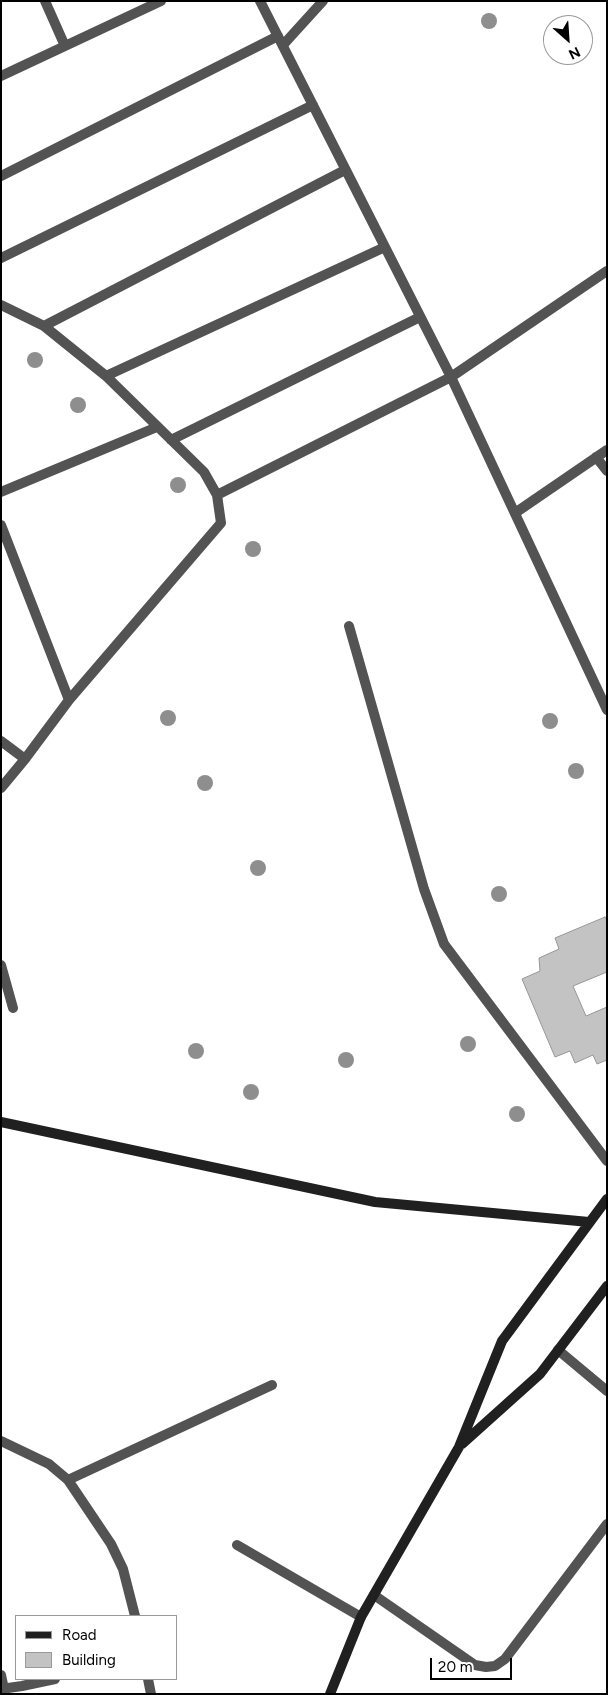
<!DOCTYPE html>
<style>
body{margin:0}
#map{position:relative;width:608px;height:1695px;overflow:hidden;background:#fff;font-family:Figtree,sans-serif}
canvas{display:block}
.frame{position:absolute;inset:0;border:2px solid #000;pointer-events:none}
.legend{position:absolute;left:15px;top:1615px;width:162px;height:65px;box-sizing:border-box;background:#fff;border:1px solid #999;margin:0;padding:6px 9px;list-style:none;font-size:15px;color:#000}
.legend li{display:flex;align-items:center;gap:10px;height:25px}
.legend b{width:25px;border:1px solid #999}
.north{position:absolute;left:543px;top:15px;width:50px;height:50px;box-sizing:border-box;background:#fff;border:1px solid #999;border-radius:50%;rotate:154deg;font-size:14px;font-weight:700;line-height:20px;text-align:center;color:#000}
.north::after{content:'';display:block;margin:auto;width:18px;height:22px;background:#000;clip-path:polygon(50% 0,100% 100%,50% 72%,0 100%)}
.scale{position:absolute;left:430px;top:1658px;width:82px;height:22px;box-sizing:border-box;border:2px solid #000;border-top:0;padding-left:6px;font-size:15px;line-height:18px;white-space:nowrap;color:#000;-webkit-text-stroke:4px #fff;paint-order:stroke}
</style>
<div id="map">
<canvas width="608" height="1695"></canvas>
<div class="frame"></div>
<ul class="legend">
<li><b style="height:6px;background:#202020"></b>Road</li>
<li><b style="height:14px;background:#c3c3c3"></b>Building</li>
</ul>
<div class="north">N</div>
<div class="scale">20 m</div>
</div>
<script>
const ctx = document.querySelector('canvas').getContext('2d');
ctx.lineJoin = 'round';
function fill(path, color) {
  ctx.fillStyle = color;
  ctx.fill(path, 'evenodd');
}
function toPath(rows) {
  const path = new Path2D();
  for (const r of rows) {
    path.moveTo(r[0], r[1]);
    for (let i = 2; i < r.length; i += 2) path.lineTo(r[i], r[i + 1]);
  }
  return path;
}
function trace(path, color, width, dash) {
  ctx.strokeStyle = color;
  ctx.lineWidth = width;
  ctx.lineCap = dash ? 'butt' : 'round';
  ctx.setLineDash(dash || []);
  ctx.stroke(path);
}
const building = toPath([
 [605,917,607,921,607,972,573,986,586,1016,607,1007,607,1060,597,1064,593,1055,575,1063,570,1051,555,1057,522,979,540,971,539,958,559,949,555,938,605,917]
]);
fill(building, '#c3c3c3');
trace(building, '#979797', 1);
trace(toPath([
 [283,45,323,1],
 [349,626,424,889,444,944,607,1161]
]), '#535353', 10);
trace(toPath([
 [45,1,65,46],
 [260,1,451,377,607,710],
 [1,76,161,1],
 [1,176,278,36],
 [1,258,313,105],
 [1,305,44,326,106,376,204,472,217,495,221,523,69,700,25,759,1,788],
 [44,326,345,170],
 [106,376,385,247],
 [171,440,420,317],
 [596,457,607,471],
 [1,492,157,427],
 [217,495,451,377,607,271],
 [515,513,607,450],
 [1,525,69,700],
 [1,741,25,759],
 [1,965,13,1008],
 [558,1350,607,1391],
 [1,1441,49,1464,68,1480,111,1544,123,1569,135,1616],
 [68,1480,272,1385],
 [237,1545,361,1617],
 [374,1595,475,1665,486,1667,495,1666,505,1659,607,1524],
 [1,1675,4,1689],
 [148,1679,151,1694],
 [1,1689,22,1686,55,1679]
]), '#535353', 10);
trace(toPath([
 [1,1122,375,1202,589,1222],
 [462,1444,540,1374,607,1286],
 [330,1694,361,1617,459,1447,502,1341,607,1199]
]), '#202020', 10);
ctx.fillStyle = '#8e8e8e';
for (const [x, y] of [
 [489,21],
 [35,360],
 [78,405],
 [178,485],
 [253,549],
 [168,718],
 [550,721],
 [576,771],
 [205,783],
 [258,868],
 [499,894],
 [468,1044],
 [196,1051],
 [346,1060],
 [251,1092],
 [517,1114]
]) {
  ctx.beginPath();
  ctx.arc(x, y, 8, 0, 2 * Math.PI);
  ctx.fill();
}
</script>
